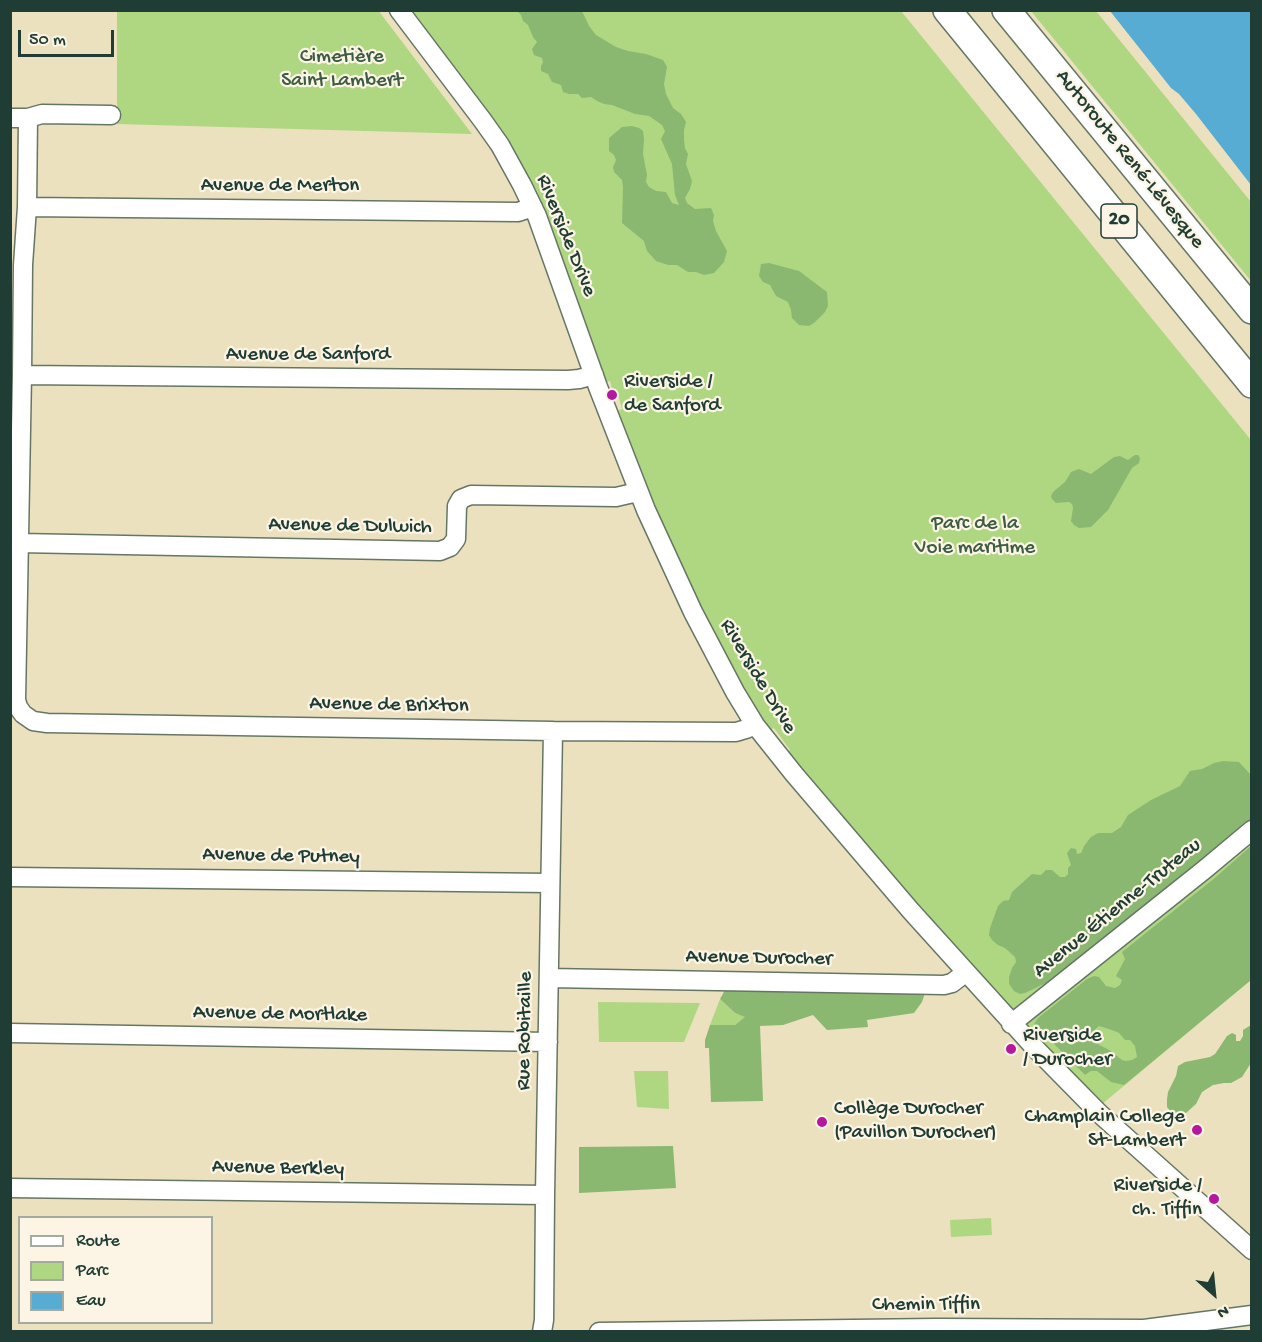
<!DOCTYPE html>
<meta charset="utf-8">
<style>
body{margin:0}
#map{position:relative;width:1262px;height:1342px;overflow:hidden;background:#ebe1bf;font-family:"Gochi Hand",sans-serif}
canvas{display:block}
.frame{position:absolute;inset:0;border:12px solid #1f3d34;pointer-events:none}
.legend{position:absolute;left:18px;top:1216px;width:195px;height:108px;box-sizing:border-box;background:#fcf5e5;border:2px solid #a4ab9e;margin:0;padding:8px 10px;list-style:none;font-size:18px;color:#1f3d34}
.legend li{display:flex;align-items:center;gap:12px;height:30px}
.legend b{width:30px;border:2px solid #a4ab9e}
.north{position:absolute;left:1184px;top:1264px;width:60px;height:60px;-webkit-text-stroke:4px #fcf5e5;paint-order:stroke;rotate:153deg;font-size:16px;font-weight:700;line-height:24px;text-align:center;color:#1f3d34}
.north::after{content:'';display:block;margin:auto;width:21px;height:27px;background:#1f3d34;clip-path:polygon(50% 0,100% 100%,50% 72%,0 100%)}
.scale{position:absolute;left:18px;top:30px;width:96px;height:27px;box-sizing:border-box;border:3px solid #1f3d34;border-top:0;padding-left:8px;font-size:18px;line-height:21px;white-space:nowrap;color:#1f3d34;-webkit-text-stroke:4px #fcf5e5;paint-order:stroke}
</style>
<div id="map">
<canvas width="1262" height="1342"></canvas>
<div class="frame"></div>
<ul class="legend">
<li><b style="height:8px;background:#fff"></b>Route</li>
<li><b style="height:16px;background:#afd782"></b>Parc</li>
<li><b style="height:16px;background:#56acd2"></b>Eau</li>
</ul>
<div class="north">N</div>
<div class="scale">50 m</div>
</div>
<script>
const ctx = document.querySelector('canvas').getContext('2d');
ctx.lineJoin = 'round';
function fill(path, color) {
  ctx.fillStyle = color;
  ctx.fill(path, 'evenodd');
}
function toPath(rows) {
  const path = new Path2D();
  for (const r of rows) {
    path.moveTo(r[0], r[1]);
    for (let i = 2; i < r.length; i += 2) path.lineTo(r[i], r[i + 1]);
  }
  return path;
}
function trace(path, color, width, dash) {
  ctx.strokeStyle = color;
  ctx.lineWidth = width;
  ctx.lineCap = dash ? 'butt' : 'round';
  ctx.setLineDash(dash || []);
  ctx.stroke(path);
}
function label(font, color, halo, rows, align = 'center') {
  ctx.font = font + ' "Gochi Hand",sans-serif';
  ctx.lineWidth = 4.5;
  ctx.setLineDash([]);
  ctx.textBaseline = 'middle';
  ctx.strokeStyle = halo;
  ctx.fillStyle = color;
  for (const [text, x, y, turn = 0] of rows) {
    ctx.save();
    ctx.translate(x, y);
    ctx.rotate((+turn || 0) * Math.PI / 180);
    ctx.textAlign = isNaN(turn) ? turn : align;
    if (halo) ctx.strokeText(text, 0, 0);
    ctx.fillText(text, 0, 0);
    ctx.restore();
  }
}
fill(toPath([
 [378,10,472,134,117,124,117,11],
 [410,11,901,11,1251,440,1251,980,1101,1105,1037,1039,1034,1032,1007,1006,921,909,787,752,790,750,774,728,770,730,760,716,736,676,695,595,650,499,617,411,622,409,619,398,614,396,610,381,605,382,533,187,516,155,501,131],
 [1031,11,1096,11,1251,202,1251,281],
 [720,999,735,1013,746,1017,735,1025,710,1025],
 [598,1002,700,1003,684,1042,599,1042],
 [634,1071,668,1071,669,1109,637,1107],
 [991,1218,992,1235,951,1237,950,1220]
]), '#afd782');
fill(toPath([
 [517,11,582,11,589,26,596,35,616,47,628,51,646,54,663,60,667,67,664,84,666,94,673,108,681,114,686,122,684,130,684,140,685,148,688,154,686,164,692,181,690,189,685,198,687,203,695,209,711,208,714,215,713,221,716,231,727,251,724,262,714,273,704,275,696,272,688,272,677,265,668,265,656,261,647,251,644,241,622,223,623,188,622,180,614,172,613,167,616,160,614,155,609,151,609,138,622,127,632,126,639,128,643,131,644,139,643,154,647,175,646,182,649,187,656,191,666,192,672,203,679,205,675,195,672,164,661,139,665,131,662,125,649,116,635,114,612,105,604,104,597,101,591,97,582,98,578,94,569,94,563,92,561,85,552,82,548,74,541,71,541,66,543,62,542,58,534,55,532,49,537,42,533,37,528,25,523,21,521,15],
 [769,263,799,271,827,292,828,306,825,312,814,323,809,326,799,325,792,318,791,310,788,302,776,296,770,285,763,282,759,276,761,264],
 [1135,455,1138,455,1140,458,1139,463,1132,468,1108,510,1091,527,1079,528,1074,525,1071,521,1073,508,1072,504,1069,502,1056,503,1052,499,1051,496,1053,492,1065,482,1071,472,1079,469,1091,474,1114,457,1120,456,1128,460],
 [1223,761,1239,762,1251,775,1251,819,1233,836,1050,981,1025,993,1020,994,1014,991,1009,984,1009,977,1012,968,1016,962,1015,957,1005,948,998,945,992,940,989,935,990,928,998,906,1003,901,1009,900,1012,892,1032,874,1041,875,1046,870,1052,870,1060,877,1065,877,1068,874,1068,868,1071,865,1067,853,1071,848,1076,849,1077,854,1081,853,1084,846,1091,837,1098,833,1112,833,1121,827,1128,815,1151,800,1180,786,1190,771,1202,769,1214,763],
 [1251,846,1251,980,1124,1085,1111,1082,1097,1071,1091,1071,1085,1075,1034,1024,1038,1018,1087,979,1094,976,1099,977,1106,986,1115,988,1120,985,1122,980,1116,976,1125,959,1122,952,1216,877],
 [1099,1026,1112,1030,1119,1033,1125,1040,1130,1040,1135,1046,1137,1057,1132,1060,1126,1061,1122,1060,1111,1051,1096,1043,1091,1037,1092,1032],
 [725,990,925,993,922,1002,914,1013,867,1020,868,1027,827,1030,813,1015,783,1025,760,1026,763,1101,711,1102,709,1048,705,1048,705,1040,710,1025,735,1025,745,1017,735,1013,720,999],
 [1251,1025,1251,1063,1242,1077,1231,1083,1224,1083,1213,1085,1202,1092,1196,1104,1186,1113,1176,1115,1171,1112,1167,1107,1167,1099,1168,1092,1176,1076,1178,1066,1185,1062,1210,1057,1215,1054,1227,1036,1232,1033,1236,1035,1236,1041,1240,1041,1243,1036,1243,1030],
 [673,1146,676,1188,579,1193,579,1147]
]), '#8bb870');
fill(toPath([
 [1110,11,1251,11,1251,185,1196,114,1179,94,1171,88]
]), '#56acd2');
const minor = toPath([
 [399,10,483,121,500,145,522,185,537,216,598,387,646,510,693,612,735,692,755,725,794,774,911,911,1034,1047,1100,1114,1252,1250],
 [10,118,28,118,42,114,111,115],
 [28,118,27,207,23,265,22,375,16,700,18,707,23,714,33,721,47,723,553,731,736,732,746,729,755,725],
 [27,207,518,212,533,207],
 [22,375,568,380,579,379,594,375],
 [19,543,440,551,450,547,456,539,457,506,461,499,471,495,616,497,638,492],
 [10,877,550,883],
 [549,978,944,985,952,983,965,973],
 [1011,1024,1204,870,1252,830],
 [10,1033,548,1042],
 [10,1188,545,1195],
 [542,1332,544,1320,545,1195,553,731],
 [599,1332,937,1328,1144,1329,1252,1315]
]);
const highway = toPath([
 [947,10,1252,384],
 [1006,10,1252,310]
]);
trace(minor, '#667665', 21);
trace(highway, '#667665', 30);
trace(minor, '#fff', 18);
trace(highway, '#fff', 27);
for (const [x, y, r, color] of [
 [612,395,6,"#b5179e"],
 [1011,1049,6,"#b5179e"],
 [822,1122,6,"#b5179e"],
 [1197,1130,6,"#b5179e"],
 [1214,1199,6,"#b5179e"]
]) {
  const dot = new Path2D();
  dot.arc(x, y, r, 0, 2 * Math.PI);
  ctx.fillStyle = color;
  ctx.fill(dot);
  trace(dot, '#fcf5e5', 2);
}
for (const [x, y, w] of [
 [1119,221,36]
]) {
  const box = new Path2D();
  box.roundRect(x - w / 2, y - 17, w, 34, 4.5);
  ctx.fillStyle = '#fcf5e5';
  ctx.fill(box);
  trace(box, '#1f3d34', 1.5);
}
label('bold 20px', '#1f3d34', null, [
 ["20",1119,221]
]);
label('21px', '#3c5c44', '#fcf5e5', [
 ["Cimetière",342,58],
 ["Saint Lambert",342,82],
 ["Parc de la",975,525],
 ["Voie maritime",975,549]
]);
label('21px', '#1f3d34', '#fcf5e5', [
 ["Autoroute René-Lévesque",1129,160,51],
 ["Avenue de Merton",280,187],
 ["Riverside Drive",565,236,68],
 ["Avenue de Sanford",308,356],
 ["Avenue de Dulwich",350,527,1],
 ["Riverside Drive",757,677,59],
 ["Avenue de Brixton",389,706,1],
 ["Avenue de Putney",281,857,1],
 ["Avenue Étienne-Truteau",1118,909,-39],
 ["Avenue Durocher",759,959,1],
 ["Avenue de Mortlake",280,1015,1],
 ["Rue Robitaille",526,1031,-89],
 ["Avenue Berkley",278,1169,1],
 ["Chemin Tiffin",926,1306]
]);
label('21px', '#1f3d34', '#fcf5e5', [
 ["Riverside /",624,383],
 ["de Sanford",624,407],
 ["Riverside",1023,1037],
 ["/ Durocher",1023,1061],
 ["Collège Durocher",834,1110],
 ["(Pavillon Durocher)",834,1134],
 ["Champlain College",1185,1118,"right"],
 ["St-Lambert",1185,1142,"right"],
 ["Riverside /",1202,1187,"right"],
 ["ch. Tiffin",1202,1211,"right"]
], 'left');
</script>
